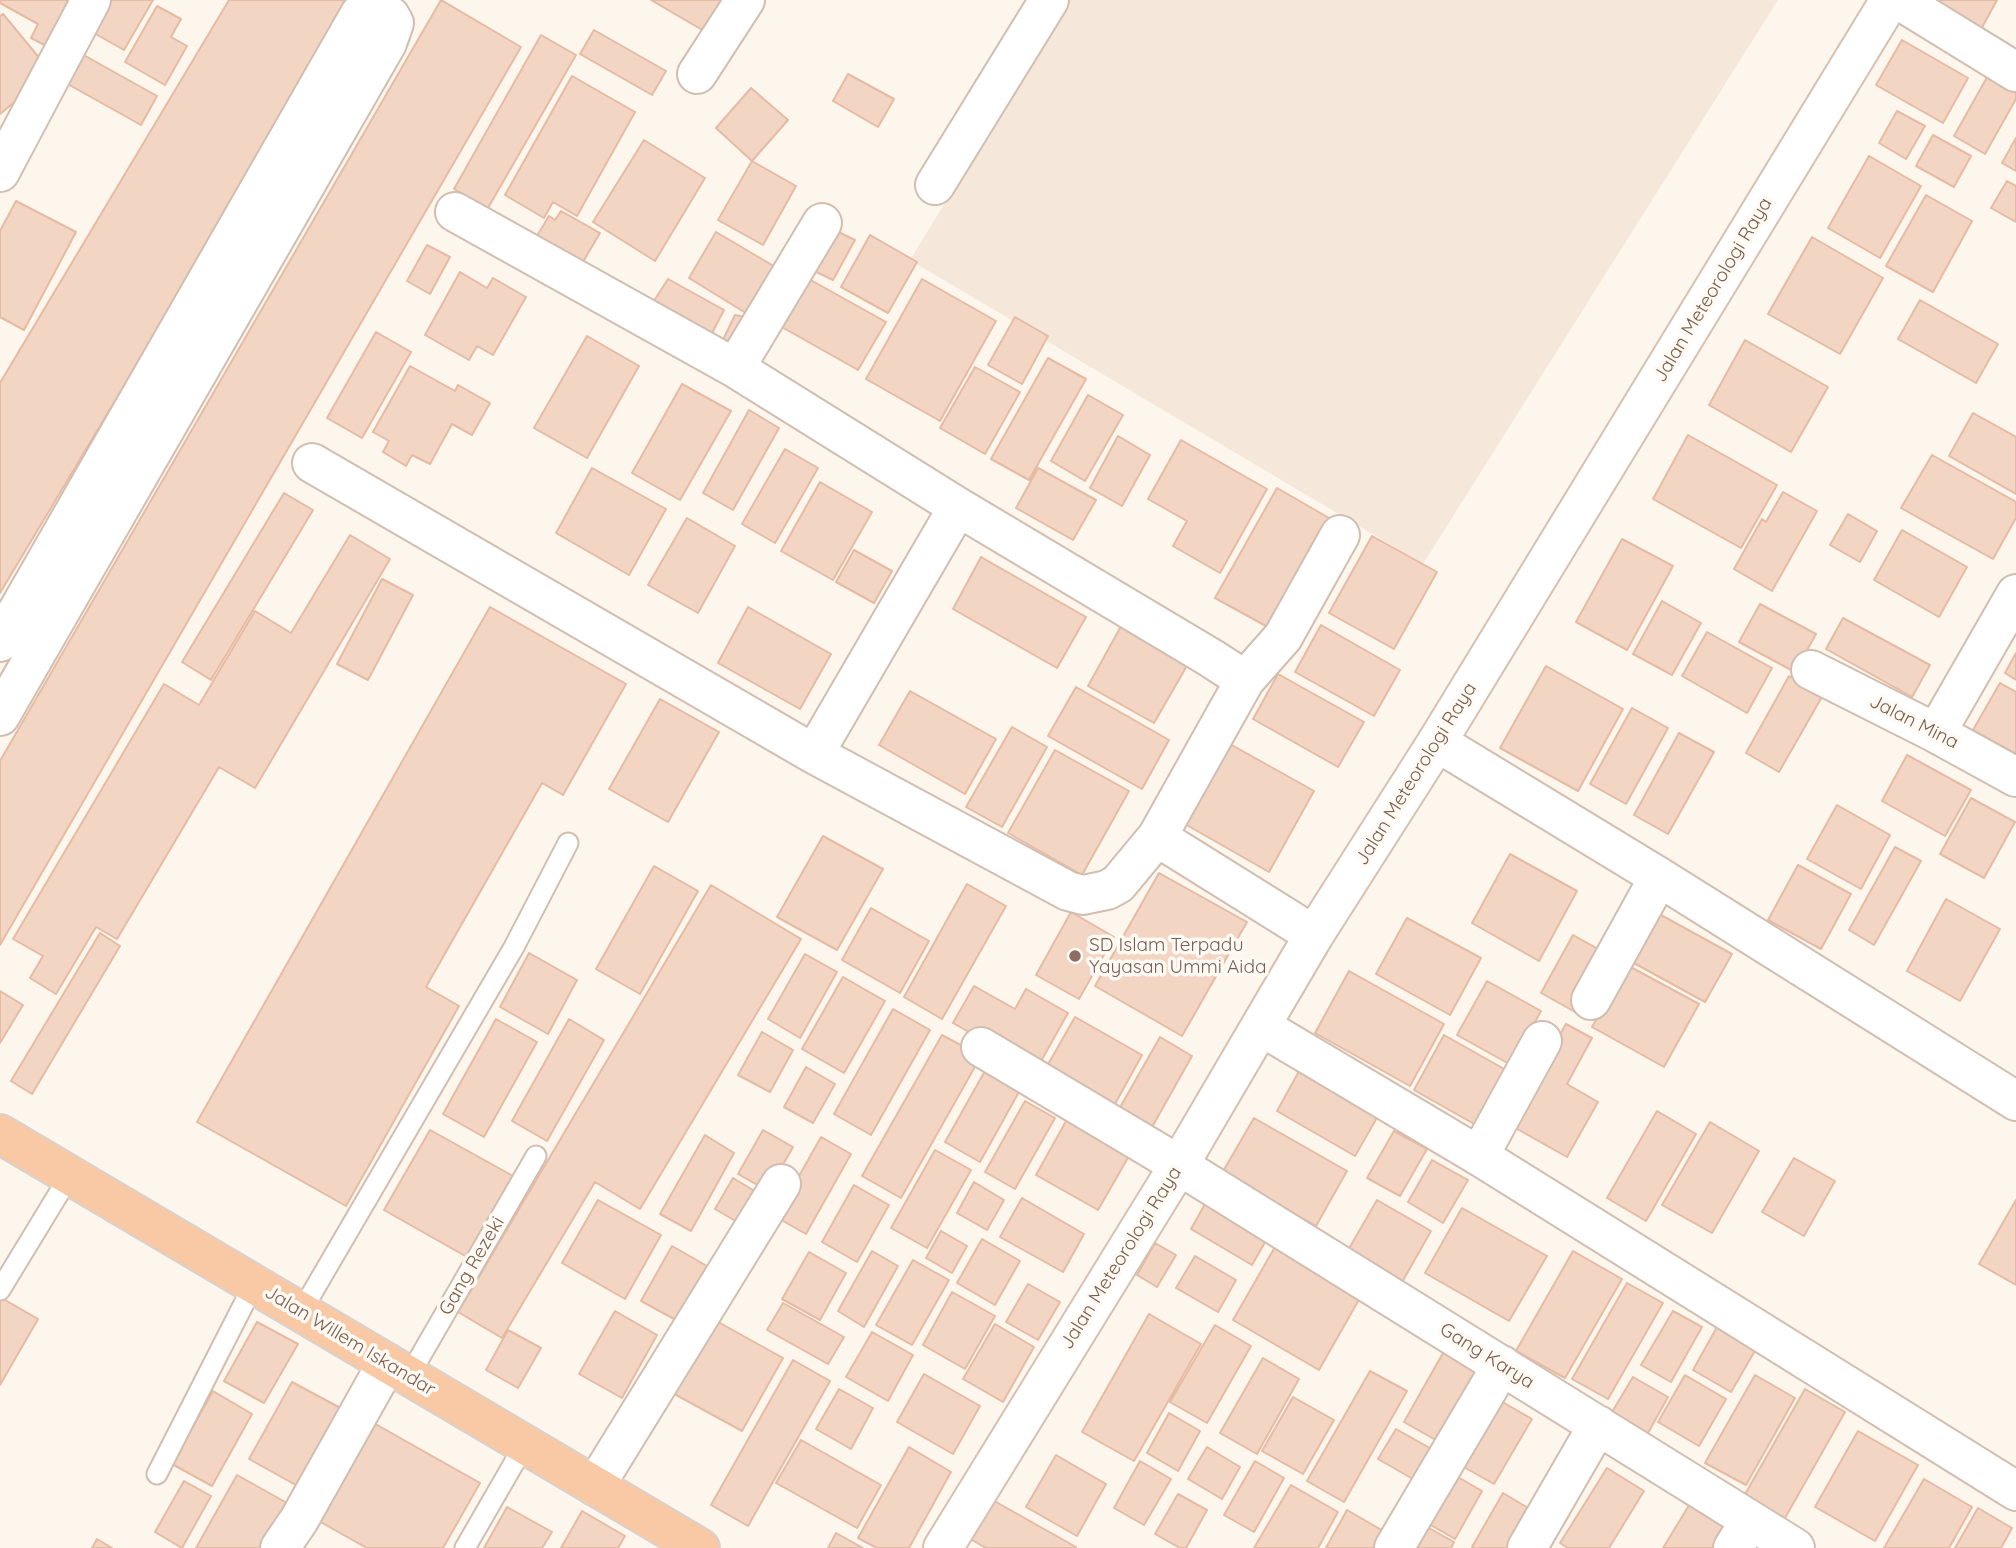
<!DOCTYPE html>
<style>
body{margin:0}
canvas{display:block;background:#fdf6ec}
</style>
<canvas width="2016" height="1548"></canvas>
<script>
const ctx = document.querySelector('canvas').getContext('2d');
ctx.lineJoin = 'round';
function fill(path, color) {
  ctx.fillStyle = color;
  ctx.fill(path, 'evenodd');
}
function toPath(rows) {
  const path = new Path2D();
  for (const r of rows) {
    path.moveTo(r[0], r[1]);
    for (let i = 2; i < r.length; i += 2) path.lineTo(r[i], r[i + 1]);
  }
  return path;
}
function trace(path, color, width, dash) {
  ctx.strokeStyle = color;
  ctx.lineWidth = width;
  ctx.lineCap = dash ? 'butt' : 'round';
  ctx.setLineDash(dash || []);
  ctx.stroke(path);
}
function label(font, color, halo, rows, align = 'center') {
  ctx.font = font + ' Quicksand,sans-serif';
  ctx.lineWidth = 7;
  ctx.setLineDash([]);
  ctx.textBaseline = 'middle';
  ctx.strokeStyle = halo;
  ctx.fillStyle = color;
  for (const [text, x, y, turn = 0] of rows) {
    ctx.save();
    ctx.translate(x, y);
    ctx.rotate((+turn || 0) * Math.PI / 180);
    ctx.textAlign = isNaN(turn) ? turn : align;
    if (halo) ctx.strokeText(text, 0, 0);
    ctx.fillText(text, 0, 0);
    ctx.restore();
  }
}
fill(toPath([
 [1069,0,1778,0,1423,564,910,260]
]), '#f5e8da');
const building = toPath([
 [0,0,82,0,54,50,31,38,38,24,0,3,0,0],
 [104,0,153,0,124,50,87,29,104,0],
 [229,0,355,0,0,593,0,383,229,0],
 [441,0,521,47,0,945,0,761,441,0],
 [651,0,722,0,704,31,651,0],
 [1926,0,1997,0,1980,31,1926,0],
 [157,6,181,19,171,37,187,46,165,85,125,62,157,6],
 [3,14,51,72,0,114,0,16,3,14],
 [594,30,666,71,652,95,580,54,594,30],
 [541,35,576,55,488,208,454,189,541,35],
 [1902,40,1968,78,1943,123,1876,85,1902,40],
 [80,53,157,96,141,125,64,82,80,53],
 [1994,65,2016,77,2016,99,1985,154,1954,136,1994,65],
 [848,74,894,99,878,127,833,101,848,74],
 [572,76,635,112,577,216,553,202,544,218,505,195,572,76],
 [751,88,788,120,752,161,716,128,751,88],
 [1897,111,1925,126,1906,159,1879,143,1897,111],
 [1933,135,1971,156,1954,187,1916,166,1933,135],
 [2016,138,2016,171,2002,163,2016,138],
 [644,140,705,178,655,261,593,222,644,140],
 [1869,156,1921,186,1880,258,1828,228,1869,156],
 [752,161,796,186,763,245,718,220,752,161],
 [2007,181,2016,186,2016,222,1991,208,2007,181],
 [1926,195,1972,221,1933,292,1886,266,1926,195],
 [16,201,76,232,24,330,0,317,0,231,16,201],
 [561,211,600,233,580,267,534,241,549,216,555,220,561,211],
 [828,227,855,240,833,280,806,267,828,227],
 [716,232,777,268,749,315,689,278,716,232],
 [870,235,917,262,888,313,841,287,870,235],
 [1812,237,1883,278,1840,354,1768,314,1812,237],
 [427,245,450,257,430,294,407,281,427,245],
 [460,272,487,288,493,278,526,297,493,355,477,346,469,360,425,335,460,272],
 [807,278,886,322,858,370,780,326,807,278],
 [668,279,724,310,711,335,650,307,668,279],
 [922,279,996,321,940,421,866,379,922,279],
 [1920,300,1998,344,1976,383,1898,339,1920,300],
 [735,315,753,319,737,352,720,346,735,315],
 [1015,317,1048,336,1022,384,988,365,1015,317],
 [376,332,411,352,362,438,327,418,376,332],
 [587,336,639,366,587,458,534,428,587,336],
 [1745,340,1828,387,1791,452,1709,405,1745,340],
 [1048,358,1086,379,1029,480,991,459,1048,358],
 [410,366,455,391,458,385,490,403,472,435,452,424,430,464,412,455,406,466,383,452,389,441,373,432,410,366],
 [975,367,1020,392,985,454,940,428,975,367],
 [682,384,731,411,680,500,632,473,682,384],
 [1088,395,1123,415,1085,481,1051,461,1088,395],
 [749,410,779,428,733,510,703,493,749,410],
 [1973,413,2016,437,2016,494,1949,456,1973,413],
 [1688,435,1777,485,1741,548,1653,499,1688,435],
 [1118,436,1150,455,1122,506,1090,488,1118,436],
 [1181,440,1267,489,1220,573,1173,546,1187,521,1148,499,1181,440],
 [785,449,818,468,775,543,742,524,785,449],
 [1932,455,2016,502,2016,518,1993,559,1901,508,1932,455],
 [592,468,666,509,629,575,556,533,592,468],
 [1038,468,1096,500,1073,540,1016,508,1038,468],
 [820,482,872,512,833,580,781,551,820,482],
 [1277,488,1336,522,1275,631,1215,598,1277,488],
 [1783,492,1817,511,1772,591,1734,569,1762,519,1766,522,1783,492],
 [284,493,313,510,211,680,182,662,284,493],
 [1848,514,1877,531,1860,562,1830,545,1848,514],
 [687,518,735,546,698,613,648,585,687,518],
 [1902,530,1967,567,1939,617,1874,580,1902,530],
 [350,535,390,559,255,788,219,767,117,939,96,927,56,994,30,978,43,956,13,939,164,684,199,705,255,611,291,633,350,535],
 [1372,536,1437,572,1394,649,1329,613,1372,536],
 [1622,539,1673,566,1627,650,1576,622,1622,539],
 [854,550,892,571,874,603,836,582,854,550],
 [981,557,1086,617,1057,668,953,609,981,557],
 [382,579,413,595,368,680,337,664,382,579],
 [1662,601,1701,623,1672,675,1633,654,1662,601],
 [1760,604,1816,634,1795,672,1739,642,1760,604],
 [490,607,626,684,563,795,542,783,426,987,459,1006,346,1206,197,1122,490,607],
 [748,607,831,654,800,709,718,663,748,607],
 [1843,618,1930,665,1912,697,1826,649,1843,618],
 [1125,619,1192,657,1154,723,1088,686,1125,619],
 [1321,625,1400,670,1374,716,1295,672,1321,625],
 [1707,632,1772,668,1747,713,1682,676,1707,632],
 [2016,653,2016,680,2005,673,2016,653],
 [1546,666,1623,709,1578,791,1500,748,1546,666],
 [1278,674,1364,722,1338,767,1253,719,1278,674],
 [1789,676,1823,695,1779,772,1746,753,1789,676],
 [2000,683,2016,692,2016,754,1973,730,2000,683],
 [1076,687,1169,740,1142,789,1048,736,1076,687],
 [910,691,996,739,965,794,879,745,910,691],
 [660,699,719,732,668,822,609,789,660,699],
 [1632,708,1668,728,1626,804,1590,784,1632,708],
 [1012,727,1047,747,1002,827,966,807,1012,727],
 [1679,733,1714,752,1668,834,1634,815,1679,733],
 [1230,744,1314,791,1269,872,1185,824,1230,744],
 [1055,750,1129,791,1082,875,1008,833,1055,750],
 [1907,755,1971,790,1945,836,1882,801,1907,755],
 [1971,798,2015,822,1984,878,1940,854,1971,798],
 [1837,805,1890,835,1861,889,1807,859,1837,805],
 [823,836,883,869,837,950,777,917,823,836],
 [1895,847,1921,861,1874,945,1849,930,1895,847],
 [1510,854,1577,891,1539,961,1472,923,1510,854],
 [1798,865,1851,894,1821,949,1768,920,1798,865],
 [654,866,698,891,640,994,596,969,654,866],
 [1159,873,1247,922,1182,1036,1095,986,1159,873],
 [967,884,1006,906,942,1019,904,997,967,884],
 [711,885,801,939,640,1209,595,1182,502,1338,458,1312,711,885],
 [1946,899,2000,929,1960,1001,1907,971,1946,899],
 [871,908,929,941,900,993,842,960,871,908],
 [1650,909,1732,954,1705,1002,1623,957,1650,909],
 [1071,912,1114,937,1079,999,1036,975,1071,912],
 [1407,918,1481,958,1450,1015,1376,974,1407,918],
 [100,933,120,946,32,1094,11,1081,100,933],
 [1573,935,1609,955,1577,1013,1541,993,1573,935],
 [529,953,577,980,548,1034,500,1007,529,953],
 [805,954,837,972,800,1038,768,1019,805,954],
 [1627,965,1699,1004,1664,1067,1592,1027,1627,965],
 [1349,971,1444,1024,1410,1086,1315,1033,1349,971],
 [843,977,885,1001,844,1073,802,1049,843,977],
 [1487,981,1541,1011,1511,1065,1457,1035,1487,981],
 [974,986,1015,1009,1026,989,1068,1013,1036,1070,953,1023,974,986],
 [0,991,23,1005,0,1043,0,991],
 [893,1009,930,1030,871,1135,834,1114,893,1009],
 [1075,1017,1142,1055,1110,1113,1042,1075,1075,1017],
 [496,1019,537,1042,484,1137,443,1114,496,1019],
 [569,1019,604,1040,547,1141,512,1121,569,1019],
 [1566,1024,1592,1038,1567,1084,1598,1102,1567,1157,1510,1125,1566,1024],
 [762,1032,793,1050,770,1092,738,1075,762,1032],
 [942,1035,981,1056,901,1198,862,1176,942,1035],
 [1444,1035,1513,1074,1483,1129,1414,1090,1444,1035],
 [1160,1037,1192,1056,1147,1136,1114,1118,1160,1037],
 [1303,1064,1382,1109,1355,1156,1277,1111,1303,1064],
 [806,1067,835,1084,813,1123,784,1107,806,1067],
 [985,1071,1020,1090,980,1162,945,1142,985,1071],
 [1025,1101,1055,1118,1015,1189,985,1172,1025,1101],
 [1657,1111,1696,1134,1646,1221,1607,1198,1657,1111],
 [1070,1114,1133,1149,1098,1210,1036,1175,1070,1114],
 [1254,1118,1347,1171,1316,1226,1222,1173,1254,1118],
 [1710,1122,1759,1151,1712,1233,1662,1205,1710,1122],
 [430,1130,513,1176,467,1257,384,1210,430,1130],
 [763,1130,793,1147,768,1191,738,1174,763,1130],
 [1394,1131,1427,1149,1400,1196,1367,1178,1394,1131],
 [705,1135,734,1153,691,1231,660,1214,705,1135],
 [821,1137,851,1154,806,1234,776,1217,821,1137],
 [935,1150,971,1170,927,1248,891,1228,935,1150],
 [1794,1158,1835,1181,1804,1236,1762,1212,1794,1158],
 [1432,1160,1468,1180,1443,1223,1408,1202,1432,1160],
 [733,1178,763,1196,746,1227,715,1209,733,1178],
 [974,1182,1004,1200,987,1230,957,1213,974,1182],
 [854,1185,889,1205,857,1262,822,1242,854,1185],
 [1210,1195,1272,1230,1252,1265,1191,1229,1210,1195],
 [1022,1198,1084,1234,1063,1272,1000,1237,1022,1198],
 [598,1200,661,1235,625,1299,562,1263,598,1200],
 [1377,1200,1431,1231,1401,1284,1347,1252,1377,1200],
 [2016,1200,2016,1285,1979,1264,2016,1200],
 [1462,1208,1547,1256,1509,1321,1425,1273,1462,1208],
 [941,1231,967,1246,952,1273,926,1258,941,1231],
 [982,1239,1020,1261,995,1305,957,1283,982,1239],
 [1155,1243,1176,1255,1157,1287,1137,1275,1155,1243],
 [672,1246,707,1266,676,1320,641,1301,672,1246],
 [1275,1247,1361,1296,1319,1370,1233,1320,1275,1247],
 [872,1251,898,1266,864,1327,838,1311,872,1251],
 [1573,1251,1622,1279,1565,1378,1516,1351,1573,1251],
 [809,1252,846,1273,820,1320,782,1299,809,1252],
 [1195,1256,1236,1280,1218,1312,1176,1288,1195,1256],
 [913,1260,949,1280,912,1345,876,1325,913,1260],
 [1627,1283,1663,1303,1608,1399,1572,1379,1627,1283],
 [1028,1284,1060,1302,1038,1340,1006,1322,1028,1284],
 [952,1292,995,1316,965,1369,923,1345,952,1292],
 [0,1297,38,1319,0,1385,0,1297],
 [783,1303,844,1337,828,1364,767,1330,783,1303],
 [615,1311,657,1335,622,1398,579,1374,615,1311],
 [1673,1311,1702,1327,1671,1382,1641,1365,1673,1311],
 [1149,1314,1201,1344,1134,1461,1082,1432,1149,1314],
 [711,1318,783,1358,742,1431,669,1391,711,1318],
 [257,1322,298,1344,264,1403,224,1381,257,1322],
 [995,1324,1034,1347,1003,1402,963,1379,995,1324],
 [1215,1325,1251,1346,1207,1423,1170,1402,1215,1325],
 [1717,1327,1756,1349,1731,1392,1693,1370,1717,1327],
 [508,1330,541,1348,518,1388,486,1370,508,1330],
 [872,1332,913,1355,888,1401,846,1377,872,1332],
 [1443,1353,1488,1378,1448,1447,1404,1422,1443,1353],
 [1263,1358,1299,1379,1257,1454,1220,1433,1263,1358],
 [793,1360,830,1381,748,1526,711,1505,793,1360],
 [1370,1371,1407,1391,1344,1502,1307,1481,1370,1371],
 [924,1374,980,1406,953,1454,897,1422,924,1374],
 [1685,1375,1726,1399,1699,1446,1658,1422,1685,1375],
 [1755,1375,1795,1398,1746,1485,1705,1463,1755,1375],
 [1633,1377,1668,1397,1648,1433,1612,1412,1633,1377],
 [292,1382,346,1411,303,1489,249,1459,292,1382],
 [839,1389,873,1408,851,1449,816,1429,839,1389],
 [1805,1389,1845,1412,1785,1518,1744,1496,1805,1389],
 [213,1391,252,1414,212,1486,172,1464,213,1391],
 [1293,1397,1334,1420,1303,1474,1262,1451,1293,1397],
 [1499,1400,1532,1419,1494,1484,1462,1466,1499,1400],
 [1169,1413,1200,1431,1178,1471,1147,1453,1169,1413],
 [363,1417,480,1483,443,1548,367,1548,308,1515,363,1417],
 [1396,1429,1444,1456,1427,1487,1378,1459,1396,1429],
 [1858,1431,1918,1465,1875,1541,1815,1507,1858,1431],
 [801,1440,881,1485,857,1528,776,1483,801,1440],
 [909,1447,951,1472,909,1548,877,1548,858,1538,909,1447],
 [1207,1447,1240,1467,1222,1499,1188,1479,1207,1447],
 [1056,1455,1106,1484,1077,1536,1026,1507,1056,1455],
 [1140,1461,1171,1479,1144,1525,1114,1508,1140,1461],
 [1255,1461,1284,1478,1254,1532,1224,1515,1255,1461],
 [1607,1468,1644,1491,1609,1548,1568,1548,1560,1543,1607,1468],
 [1444,1469,1482,1491,1455,1539,1417,1517,1444,1469],
 [237,1475,287,1503,262,1548,196,1548,237,1475],
 [1924,1479,1972,1507,1949,1548,1884,1548,1924,1479],
 [184,1481,211,1496,182,1548,155,1532,184,1481],
 [1291,1485,1338,1512,1318,1548,1254,1548,1291,1485],
 [1503,1493,1540,1515,1522,1548,1474,1548,1472,1547,1503,1493],
 [1178,1494,1207,1510,1186,1548,1180,1548,1155,1534,1178,1494],
 [989,1498,1076,1547,1075,1548,986,1548,967,1537,989,1498],
 [1691,1502,1735,1529,1724,1548,1663,1548,1691,1502],
 [507,1507,552,1532,542,1548,484,1548,507,1507],
 [1978,1508,2012,1528,2001,1548,1955,1548,1978,1508],
 [1347,1510,1392,1536,1385,1548,1326,1548,1347,1510],
 [582,1511,625,1536,618,1548,561,1548,582,1511],
 [1418,1522,1454,1542,1451,1548,1403,1548,1418,1522],
 [836,1533,863,1548,828,1548,836,1533],
 [97,1539,112,1548,92,1548,97,1539]
]);
fill(building, '#f3d5c3');
trace(building, '#e6bba3', 2);
const service = toPath([
 [0,1290,70,1175],
 [301,1312,514,947,568,843],
 [409,1376,536,1156],
 [157,1474,254,1284],
 [465,1548,525,1444]
]);
const minor = toPath([
 [1899,0,2016,72],
 [697,74,745,0],
 [0,172,91,0],
 [935,185,1049,0],
 [455,212,735,368,958,507,1211,658,1245,680],
 [735,368,822,223],
 [312,463,814,754,1068,891,1083,895,1107,890,1118,884,1157,837,1314,935],
 [0,642,360,14,370,7,390,16,394,23,387,43,0,716],
 [1811,670,1936,733,2016,777],
 [1936,733,2016,594],
 [1437,742,1659,877,2016,1101],
 [814,754,958,507],
 [1157,837,1245,680,1283,637,1340,535],
 [1591,1000,1659,877],
 [1262,1027,1479,1156,2016,1491],
 [981,1047,1159,1153,1795,1548],
 [1479,1156,1542,1041],
 [595,1486,781,1184],
 [280,1548,299,1520,387,1363],
 [1394,1548,1502,1365],
 [1527,1548,1598,1425],
 [1733,1548,1750,1521]
]);
const secondary = toPath([
 [943,1548,1179,1165,1314,935,1437,742,1890,0]
]);
const trunk = toPath([
 [0,1134,700,1548]
]);
trace(service, '#d1beb0', 23);
trace(minor, '#d1beb0', 42);
trace(secondary, '#d6c0b0', 42);
trace(trunk, '#dad1cd', 42);
trace(service, '#fff', 19);
trace(minor, '#fff', 38);
trace(secondary, '#fff', 38);
trace(trunk, '#f9c8a4', 38);
for (const [x, y, r, color] of [
 [1075,956,7,"#8d6e63"]
]) {
  const dot = new Path2D();
  dot.arc(x, y, r, 0, 2 * Math.PI);
  ctx.fillStyle = color;
  ctx.fill(dot);
  trace(dot, '#fffaf3', 2.5);
}
label('19px', '#7a5c4d', '#fffaf3', [
 ["Jalan Meteorologi Raya",1713,290,-59],
 ["Jalan Mina",1914,722,27],
 ["Jalan Meteorologi Raya",1416,774,-58],
 ["Jalan Meteorologi Raya",1121,1258,-58],
 ["Gang Rezeki",472,1266,-60],
 ["Jalan Willem Iskandar",350,1341,31],
 ["Gang Karya",1487,1356,32]
]);
label('19px', '#785e54', '#fffaf3', [
 ["SD Islam Terpadu",1089,945],
 ["Yayasan Ummi Aida",1089,967]
], 'left');
</script>
